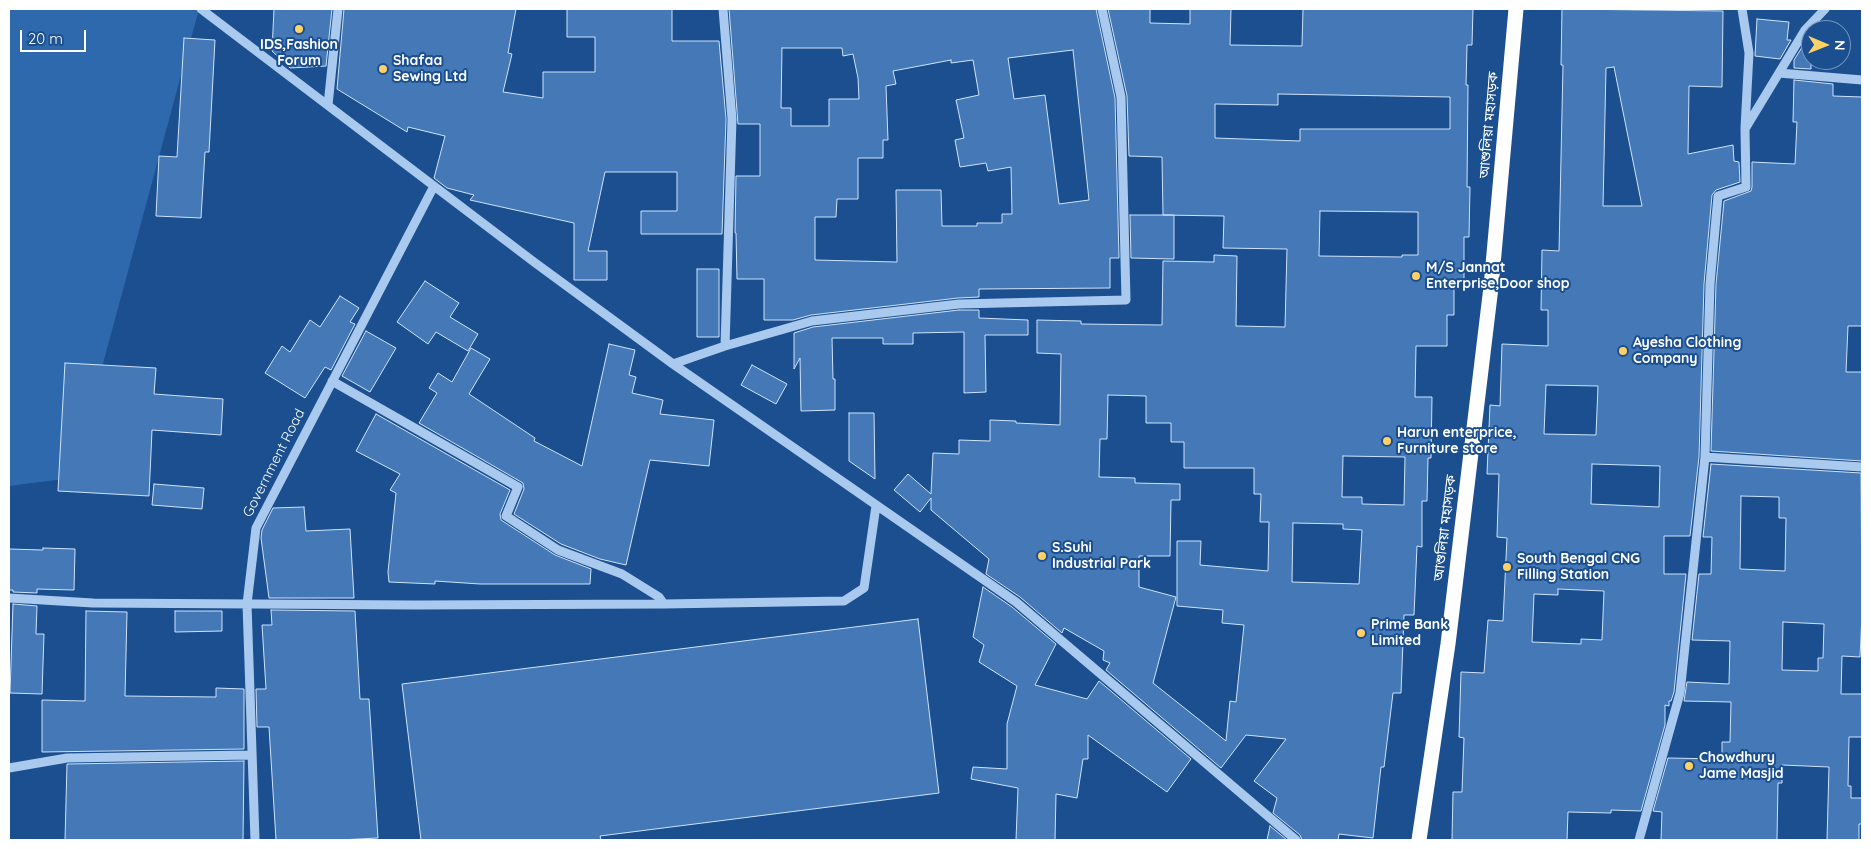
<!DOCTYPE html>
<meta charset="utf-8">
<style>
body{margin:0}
#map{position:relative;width:1871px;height:849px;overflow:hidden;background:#1b4f8f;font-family:Quicksand,sans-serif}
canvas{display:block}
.frame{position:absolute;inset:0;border:10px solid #fff;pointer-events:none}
.north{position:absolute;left:1801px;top:20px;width:50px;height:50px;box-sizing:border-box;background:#1b4f8f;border:1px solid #7695bc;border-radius:50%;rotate:91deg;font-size:14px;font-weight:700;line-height:20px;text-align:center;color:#fff}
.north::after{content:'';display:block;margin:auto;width:18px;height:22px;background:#ffd166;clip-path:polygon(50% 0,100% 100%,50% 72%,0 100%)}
.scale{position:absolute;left:20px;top:30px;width:66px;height:22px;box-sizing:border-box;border:2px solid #fff;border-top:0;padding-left:6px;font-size:15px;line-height:18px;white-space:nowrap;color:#fff;-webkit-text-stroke:4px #1b4f8f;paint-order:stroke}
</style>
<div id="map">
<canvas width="1871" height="849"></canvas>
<div class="frame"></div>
<div class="north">N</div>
<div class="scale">20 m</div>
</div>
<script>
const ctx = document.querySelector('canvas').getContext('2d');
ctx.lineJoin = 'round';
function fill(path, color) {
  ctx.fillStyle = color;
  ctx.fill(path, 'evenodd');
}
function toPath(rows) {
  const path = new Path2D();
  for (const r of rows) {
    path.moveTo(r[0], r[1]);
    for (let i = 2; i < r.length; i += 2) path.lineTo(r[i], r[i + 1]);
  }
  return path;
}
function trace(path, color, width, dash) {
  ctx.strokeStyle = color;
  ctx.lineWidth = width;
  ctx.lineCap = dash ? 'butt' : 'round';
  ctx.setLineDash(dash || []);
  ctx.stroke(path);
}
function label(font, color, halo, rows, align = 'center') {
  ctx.font = font + ' Quicksand,"Noto Sans Bengali",sans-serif';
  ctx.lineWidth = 4;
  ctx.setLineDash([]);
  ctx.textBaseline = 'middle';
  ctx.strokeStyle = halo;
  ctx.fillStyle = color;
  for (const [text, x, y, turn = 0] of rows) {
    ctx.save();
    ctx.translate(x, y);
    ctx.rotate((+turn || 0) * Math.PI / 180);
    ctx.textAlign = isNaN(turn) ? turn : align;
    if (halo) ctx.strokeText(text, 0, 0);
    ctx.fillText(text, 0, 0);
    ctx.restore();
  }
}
fill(toPath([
 [9,9,199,9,72,478,9,486]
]), '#2e69ad');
const building = toPath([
 [274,9,332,9,326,66,290,68,272,51,274,9],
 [344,9,516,9,508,53,512,54,503,92,543,98,543,72,595,72,595,37,567,37,567,9,672,9,672,41,719,41,726,119,722,234,641,234,641,211,677,211,677,172,605,172,588,251,607,251,607,280,574,280,574,223,470,200,474,195,447,188,434,178,445,136,408,127,407,132,337,89,344,9],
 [729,9,1096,9,1115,98,1119,258,1110,258,1110,288,979,289,979,297,958,298,811,315,793,320,764,320,764,279,737,279,736,233,735,233,736,176,760,176,760,124,738,124,729,9],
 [782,48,842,48,843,56,853,54,858,78,859,99,829,99,829,126,791,126,791,108,781,108,782,48],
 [1073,50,1089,200,1059,204,1045,95,1014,99,1008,58,1073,50],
 [951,60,951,63,973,60,979,95,956,100,964,138,955,140,960,167,986,163,988,171,1011,167,1012,214,1002,214,1002,223,977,223,977,226,942,226,941,190,896,190,897,262,815,260,815,217,836,217,837,199,858,199,858,158,883,158,883,140,888,140,886,86,896,84,893,71,951,60],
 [1108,9,1150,9,1150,23,1190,24,1190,9,1231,9,1230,45,1302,46,1303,9,1473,9,1472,45,1467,45,1466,85,1468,85,1467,187,1470,187,1469,237,1464,237,1464,282,1454,281,1454,315,1447,315,1447,346,1416,346,1415,397,1432,397,1431,458,1428,458,1427,501,1422,501,1422,547,1417,546,1414,615,1404,615,1401,693,1393,693,1384,767,1381,767,1373,838,1339,834,1338,840,1302,840,1300,835,1273,813,1277,798,1254,781,1286,739,1246,735,1221,768,1106,670,1110,663,1103,660,1104,651,1064,628,1062,633,1020,597,986,574,989,559,931,510,931,498,920,512,894,490,908,474,931,494,933,453,959,454,959,440,990,441,990,420,1016,421,1016,423,1060,425,1061,354,1037,353,1037,320,1081,321,1081,324,1162,325,1163,261,1214,262,1214,255,1237,256,1236,326,1285,327,1287,249,1223,248,1224,216,1163,215,1162,157,1129,156,1127,96,1108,9],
 [1278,94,1450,97,1450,129,1300,129,1300,141,1215,138,1215,104,1278,105,1278,94],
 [1320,211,1418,212,1418,255,1402,255,1402,257,1319,256,1320,211],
 [1108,395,1146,396,1146,423,1171,423,1171,442,1184,442,1184,468,1254,468,1254,494,1261,494,1260,522,1269,522,1268,571,1200,565,1201,541,1177,541,1177,606,1223,610,1222,623,1244,625,1236,702,1230,701,1226,741,1153,683,1176,597,1139,587,1139,556,1170,556,1171,500,1180,500,1180,484,1135,483,1135,478,1099,477,1100,439,1107,439,1108,395],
 [1343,456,1405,457,1404,505,1362,504,1362,497,1342,497,1343,456],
 [1293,523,1343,524,1343,529,1362,530,1359,584,1292,582,1293,523],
 [1562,9,1723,11,1722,87,1689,86,1688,154,1733,145,1734,161,1739,162,1740,182,1716,190,1712,195,1704,284,1699,457,1690,536,1664,536,1664,574,1686,574,1674,692,1671,701,1669,701,1669,706,1665,705,1665,725,1641,811,1611,810,1611,813,1568,812,1567,840,1452,840,1453,792,1462,792,1464,738,1459,737,1461,672,1484,673,1488,620,1503,621,1507,538,1497,537,1499,474,1487,474,1490,405,1500,406,1502,344,1548,346,1548,310,1541,310,1542,250,1559,251,1563,65,1561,65,1562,9],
 [1614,67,1642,206,1603,206,1606,68,1614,67],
 [1546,385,1598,386,1596,435,1544,434,1546,385],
 [1592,464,1660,466,1659,507,1591,504,1592,464],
 [1558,589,1604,591,1602,640,1581,639,1581,644,1532,642,1534,594,1558,595,1558,589],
 [1757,19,1789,22,1787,40,1791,40,1780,59,1755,56,1757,19],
 [184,38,215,40,209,152,205,152,201,218,156,216,159,156,177,157,184,38],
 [1806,41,1811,41,1811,69,1794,68,1794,60,1806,41],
 [1794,80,1833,84,1833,96,1862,97,1862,326,1848,326,1846,372,1862,372,1862,461,1711,451,1716,284,1724,201,1751,191,1752,187,1752,162,1795,164,1797,122,1793,122,1794,80],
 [1130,215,1174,215,1174,259,1131,258,1130,215],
 [697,269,719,269,719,337,697,337,697,269],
 [425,281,459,303,450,317,478,334,468,351,436,332,428,344,397,322,425,281],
 [340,296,359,308,350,322,355,324,331,370,325,367,305,398,265,373,282,346,290,352,310,320,320,327,340,296],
 [959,310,979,310,979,318,1028,320,1028,335,985,335,986,392,964,393,964,332,913,333,913,344,883,344,883,338,832,338,833,379,835,379,835,410,801,411,800,358,794,369,794,333,813,327,959,310],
 [366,331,396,348,370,392,342,376,366,331],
 [609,344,635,350,629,375,636,377,632,393,663,400,660,414,714,420,709,466,650,460,626,565,600,559,561,544,514,514,524,489,523,483,419,423,437,393,429,388,438,373,452,382,471,348,490,359,469,394,535,438,534,441,582,466,609,344],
 [65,363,156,368,154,394,223,399,221,435,152,430,149,496,58,491,65,363],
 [752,365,787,384,776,404,741,385,752,365],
 [849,413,874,413,875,479,849,461,849,413],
 [376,414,510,490,500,514,501,520,555,555,591,569,590,584,480,584,435,581,435,584,389,582,388,572,396,493,390,490,400,474,356,451,376,414],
 [1711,464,1861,473,1862,615,1860,657,1842,656,1841,694,1862,694,1862,737,1849,737,1848,786,1851,786,1851,798,1862,798,1862,824,1859,824,1859,840,1827,840,1829,767,1782,765,1782,783,1778,783,1777,840,1661,840,1662,812,1653,811,1668,758,1722,759,1722,742,1730,742,1731,702,1684,701,1687,682,1729,684,1730,641,1692,640,1699,574,1711,574,1712,537,1703,537,1711,464],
 [1741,496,1779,497,1779,518,1786,518,1785,571,1740,569,1741,496],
 [1783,622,1824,624,1823,658,1818,658,1818,671,1782,670,1783,622],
 [154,484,204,488,202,509,152,505,154,484],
 [304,507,306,531,350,529,354,598,269,598,261,538,262,530,273,508,304,507],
 [43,548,75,549,74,590,37,589,37,593,13,592,13,590,9,590,9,549,43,550,43,548],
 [983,587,1012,607,1056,644,1035,685,1087,699,1099,681,1191,759,1167,792,1088,735,1088,759,1083,759,1077,798,1056,794,1055,840,1016,840,1018,788,971,779,973,767,1007,769,1007,724,1017,686,979,662,984,645,973,637,983,587],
 [13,604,37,606,36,634,44,634,42,694,10,693,13,604],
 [271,610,355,611,360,699,369,699,378,838,339,840,276,840,269,727,257,727,256,689,266,689,262,625,272,625,271,610],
 [86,611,127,612,125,696,216,697,216,688,244,689,244,749,42,752,42,700,85,701,86,611],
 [175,611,222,611,222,631,175,632,175,611],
 [918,619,939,793,600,836,601,840,421,840,402,684,918,619],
 [244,761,243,840,65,840,67,764,244,761],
 [1270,826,1287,840,1267,840,1270,826]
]);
fill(building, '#4478b7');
trace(building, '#cfe3fa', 1);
trace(toPath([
 [201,9,534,262,673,364,1016,602,1296,840],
 [723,9,732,119,725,346],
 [1742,9,1749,53,1745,128],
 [1779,73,1862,80],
 [328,105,338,9],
 [673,364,725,346,812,321,959,304,1126,300,1121,97,1102,9],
 [332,381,518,487,506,516,558,550,622,574,659,597,664,604],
 [1705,457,1862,467],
 [9,598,93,603,415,605,664,604,844,601,864,588,876,506],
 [9,768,67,758,251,755],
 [255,840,247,604,256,528,434,186],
 [1639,840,1680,693,1705,457,1710,284,1718,196,1746,187,1745,129,1805,30,1825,9]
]), '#a9c9ee', 9);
trace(toPath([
 [1419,840,1448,644,1491,287,1516,9]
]), '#fff', 15);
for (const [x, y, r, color] of [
 [299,29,5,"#ffd166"],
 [383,69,5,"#ffd166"],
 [1416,276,5,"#ffd166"],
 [1623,351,5,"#ffd166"],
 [1387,441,5,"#ffd166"],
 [1042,556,5,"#ffd166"],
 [1507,567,5,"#ffd166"],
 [1361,633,5,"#ffd166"],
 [1689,766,5,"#ffd166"]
]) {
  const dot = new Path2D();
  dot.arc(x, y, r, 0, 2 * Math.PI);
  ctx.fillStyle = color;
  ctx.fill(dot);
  trace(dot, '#1b4f8f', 2);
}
label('bold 14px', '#fff', '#1b4f8f', [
 ["IDS,Fashion",299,45,"center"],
 ["Forum",299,61,"center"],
 ["Shafaa",393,61],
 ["Sewing Ltd",393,77],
 ["M/S Jannat",1426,268],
 ["Enterprise,Door shop",1426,284],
 ["Ayesha Clothing",1633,343],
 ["Company",1633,359],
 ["Harun enterprice,",1397,433],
 ["Furniture store",1397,449],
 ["S.Suhi",1052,548],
 ["Industrial Park",1052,564],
 ["South Bengal CNG",1517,559],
 ["Filling Station",1517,575],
 ["Prime Bank",1371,625],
 ["Limited",1371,641],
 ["Chowdhury",1699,758],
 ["Jame Masjid",1699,774]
], 'left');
label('14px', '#fff', '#1b4f8f', [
 ["আশুলিয়া মহাসড়ক",1489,125,-85],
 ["Government Road",274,463,-63],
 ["আশুলিয়া মহাসড়ক",1445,528,-83]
]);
</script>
